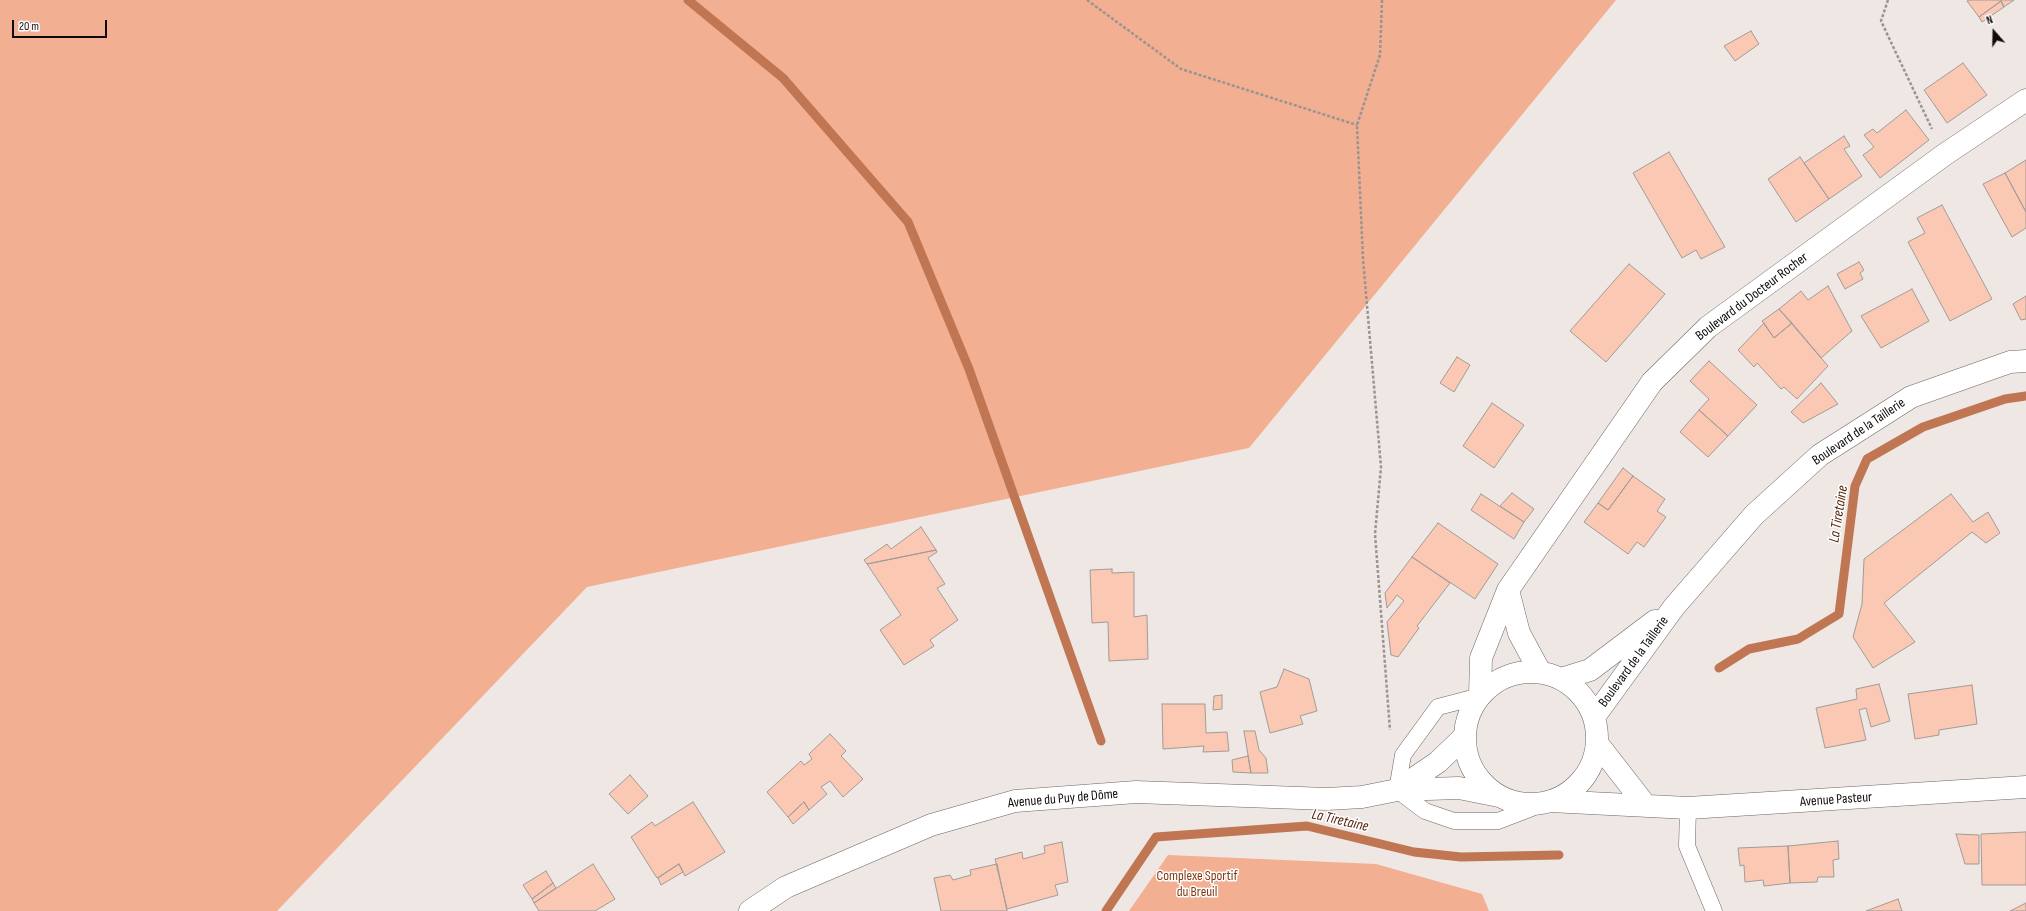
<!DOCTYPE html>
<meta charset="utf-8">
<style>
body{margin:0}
#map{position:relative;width:2026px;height:911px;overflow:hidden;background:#eee7e4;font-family:"Sofia Sans Condensed",sans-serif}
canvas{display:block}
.north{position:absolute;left:1974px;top:12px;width:40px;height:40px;-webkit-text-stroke:3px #fff;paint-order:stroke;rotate:340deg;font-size:11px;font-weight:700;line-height:16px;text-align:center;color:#0e0b0a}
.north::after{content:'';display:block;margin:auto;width:14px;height:18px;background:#0e0b0a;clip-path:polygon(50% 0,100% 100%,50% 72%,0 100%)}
.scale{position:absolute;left:12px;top:20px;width:95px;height:18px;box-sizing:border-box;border:2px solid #0e0b0a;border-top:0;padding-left:5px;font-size:12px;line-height:14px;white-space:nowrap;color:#0e0b0a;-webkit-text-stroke:3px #fff;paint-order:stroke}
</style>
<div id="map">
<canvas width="2026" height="911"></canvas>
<div class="north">N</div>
<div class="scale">20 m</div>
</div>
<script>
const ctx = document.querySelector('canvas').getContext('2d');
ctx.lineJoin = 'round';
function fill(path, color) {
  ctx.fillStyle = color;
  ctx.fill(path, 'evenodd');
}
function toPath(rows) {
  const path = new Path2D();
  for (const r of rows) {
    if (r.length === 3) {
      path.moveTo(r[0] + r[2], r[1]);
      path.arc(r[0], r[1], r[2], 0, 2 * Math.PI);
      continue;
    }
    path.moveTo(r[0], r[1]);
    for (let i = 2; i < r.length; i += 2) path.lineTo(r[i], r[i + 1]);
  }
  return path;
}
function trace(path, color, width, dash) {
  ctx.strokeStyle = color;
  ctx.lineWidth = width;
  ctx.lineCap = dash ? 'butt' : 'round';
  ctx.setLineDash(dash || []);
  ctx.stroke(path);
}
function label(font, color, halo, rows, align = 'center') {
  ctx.font = font + ' "Sofia Sans Condensed",sans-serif';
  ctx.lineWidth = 3;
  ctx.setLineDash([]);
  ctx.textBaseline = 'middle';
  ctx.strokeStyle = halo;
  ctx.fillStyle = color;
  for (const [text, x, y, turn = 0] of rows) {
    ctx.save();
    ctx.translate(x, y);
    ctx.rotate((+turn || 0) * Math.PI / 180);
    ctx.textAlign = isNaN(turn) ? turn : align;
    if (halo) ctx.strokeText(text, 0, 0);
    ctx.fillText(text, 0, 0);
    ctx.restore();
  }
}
fill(toPath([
 [0,0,1616,0,1249,448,587,587,277,911,0,911],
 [1168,855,1376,864,1482,894,1489,911,1129,911]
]), '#f2af91');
trace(toPath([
 [688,0,783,78,908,222,969,369,1101,741],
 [1719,668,1749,649,1798,639,1839,614,1855,486,1867,459,1923,427,2005,399,2026,396],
 [1106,911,1156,837,1307,826,1414,852,1461,857,1559,855]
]), '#c07653', 9);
const building = toPath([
 [1969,0,2014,0,2004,7,2001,1,1979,17,1967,1,1969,0],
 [2001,1,2004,7,1982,22,1979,17,2001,1],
 [1751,31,1759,44,1735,61,1724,46,1751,31],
 [1963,63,1987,95,1947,123,1924,90,1963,63],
 [1906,110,1929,140,1880,178,1863,155,1874,147,1864,135,1873,129,1877,133,1906,110],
 [1844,136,1850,146,1844,149,1862,176,1829,199,1804,163,1844,136],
 [1669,152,1725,247,1701,259,1696,250,1682,258,1633,173,1669,152],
 [1800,157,1829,199,1796,222,1768,179,1800,157],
 [2026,160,2026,212,2005,173,2026,160],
 [2005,173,2026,212,2026,228,2012,237,1983,184,2005,173],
 [1942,205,1992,299,1950,321,1908,242,1925,233,1917,218,1942,205],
 [1859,262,1864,270,1860,273,1863,279,1845,289,1837,274,1859,262],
 [1629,264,1665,294,1606,362,1570,331,1629,264],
 [1828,286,1852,331,1821,358,1779,309,1801,291,1808,300,1828,286],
 [1912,289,1929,321,1881,348,1861,316,1912,289],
 [2026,296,2026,319,2021,320,2013,304,2026,296],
 [1779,309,1792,323,1774,338,1762,321,1779,309],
 [1764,323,1774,338,1792,323,1828,366,1797,399,1784,387,1781,389,1757,363,1754,367,1738,350,1764,323],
 [1457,357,1470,365,1454,392,1440,383,1457,357],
 [1709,361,1757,405,1728,436,1699,410,1709,399,1690,381,1709,361],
 [1821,383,1838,404,1803,423,1791,412,1821,383],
 [1492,403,1524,425,1494,468,1463,446,1492,403],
 [1699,410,1728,436,1708,457,1680,432,1699,410],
 [1623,468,1633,476,1608,510,1598,503,1623,468],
 [1633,476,1665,499,1657,511,1666,517,1644,547,1637,542,1628,554,1584,522,1598,503,1608,510,1633,476],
 [1512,493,1534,509,1524,522,1500,506,1512,493],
 [1481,494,1524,522,1514,539,1471,510,1481,494],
 [1951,494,1973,522,1988,512,2000,533,1986,543,1972,532,1884,603,1915,642,1873,668,1853,637,1862,604,1864,559,1951,494],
 [1438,523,1498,564,1475,599,1412,557,1438,523],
 [921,527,936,550,867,564,864,560,887,544,891,549,921,527],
 [936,550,937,552,928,558,945,584,937,588,958,620,930,640,934,646,904,665,880,630,901,615,867,564,936,550],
 [1412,557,1450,583,1417,626,1419,628,1398,657,1391,655,1387,622,1404,601,1397,595,1387,608,1385,593,1412,557],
 [1112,569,1112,573,1134,572,1134,617,1147,615,1148,659,1109,661,1108,622,1092,623,1090,570,1112,569],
 [1284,669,1309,679,1317,711,1300,716,1303,724,1270,733,1260,692,1277,687,1284,669],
 [1879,684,1890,721,1871,727,1866,708,1859,710,1866,740,1825,748,1816,708,1857,699,1856,689,1879,684],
 [1972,685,1977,724,1939,730,1939,735,1915,739,1908,694,1972,685],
 [1222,695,1222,709,1213,710,1214,696,1222,695],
 [1162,704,1205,704,1206,733,1227,732,1229,751,1203,752,1204,746,1163,749,1162,704],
 [1244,731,1255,731,1259,750,1266,758,1268,773,1251,773,1244,731],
 [830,734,846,751,841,756,863,779,843,797,830,781,821,787,827,794,809,810,804,802,788,817,767,792,801,761,804,765,812,759,809,754,830,734],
 [1248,756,1251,773,1233,772,1232,760,1248,756],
 [630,775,648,796,628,814,609,794,630,775],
 [693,802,725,852,685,876,679,864,657,878,631,837,652,822,655,826,693,802],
 [804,802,809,810,793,824,788,817,804,802],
 [2026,832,2026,885,1982,885,1981,834,2026,832],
 [1956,834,1979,835,1979,864,1965,864,1956,834],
 [1838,841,1839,859,1833,860,1834,877,1818,877,1817,882,1790,883,1788,846,1838,841],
 [1062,842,1068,882,1055,885,1058,895,1007,909,995,859,1022,852,1023,859,1045,853,1044,846,1062,842],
 [1788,846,1790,883,1764,886,1763,880,1745,882,1744,865,1740,866,1738,848,1788,846],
 [593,864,615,899,595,911,539,911,534,903,593,864],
 [679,864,683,872,661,885,658,878,679,864],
 [997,864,1007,911,941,911,934,878,950,875,953,880,971,875,970,870,997,864],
 [546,871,553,883,532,899,523,885,546,871],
 [553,883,556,888,534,903,532,899,553,883],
 [1898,899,1902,911,1866,911,1898,899],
 [2026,903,2026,911,2010,911,2026,903]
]);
fill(building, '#fac8b3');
trace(building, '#a19b98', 1);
const lane = toPath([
 [1480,696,1438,707,1403,755,1397,790,1425,811,1454,821,1498,821,1550,801],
 [1688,808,1687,846,1714,911]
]);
const street = toPath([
 [1508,590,1519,633,1540,672],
 [1480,696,1481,658,1508,590,1652,382,1708,327,1944,155,2026,100]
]);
const secondary = toPath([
 [1531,738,66],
 [1561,679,1590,670,1655,621],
 [1594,717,1674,607,1754,515,1820,455,1911,397,2010,362,2026,361],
 [1597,743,1646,806],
 [1397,790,1438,762,1465,736],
 [1550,801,1688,808,2026,787],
 [750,911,786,887,931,825,1015,801,1136,792,1327,799,1362,797,1397,790,1459,788,1499,796]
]);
trace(lane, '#6d6764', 17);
trace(street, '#6d6764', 23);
trace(secondary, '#6d6764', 23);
trace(toPath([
 [1087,0,1181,69,1357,125],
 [1382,0,1380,55,1357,125,1363,259,1381,467,1375,534,1390,730],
 [1888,0,1881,21,1932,129]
]), '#999491', 2.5, [3, 2]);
trace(lane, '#fff', 16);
trace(street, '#fff', 22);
trace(secondary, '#fff', 22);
label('14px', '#0e0b0a', '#fff', [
 ["Boulevard du Docteur Rocher",1752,297,-37],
 ["Boulevard de la Taillerie",1859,432,-34],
 ["Boulevard de la Taillerie",1634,662,-54],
 ["Avenue du Puy de Dôme",1063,799,-5],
 ["Avenue Pasteur",1836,800,-4]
]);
label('14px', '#7f3813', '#fff', [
 ["Complexe Sportif",1197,876],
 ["du Breuil",1197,892]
]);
label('italic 15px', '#57260c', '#fff', [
 ["La Tiretaine",1839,514,-81],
 ["La Tiretaine",1340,821,13]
]);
</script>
